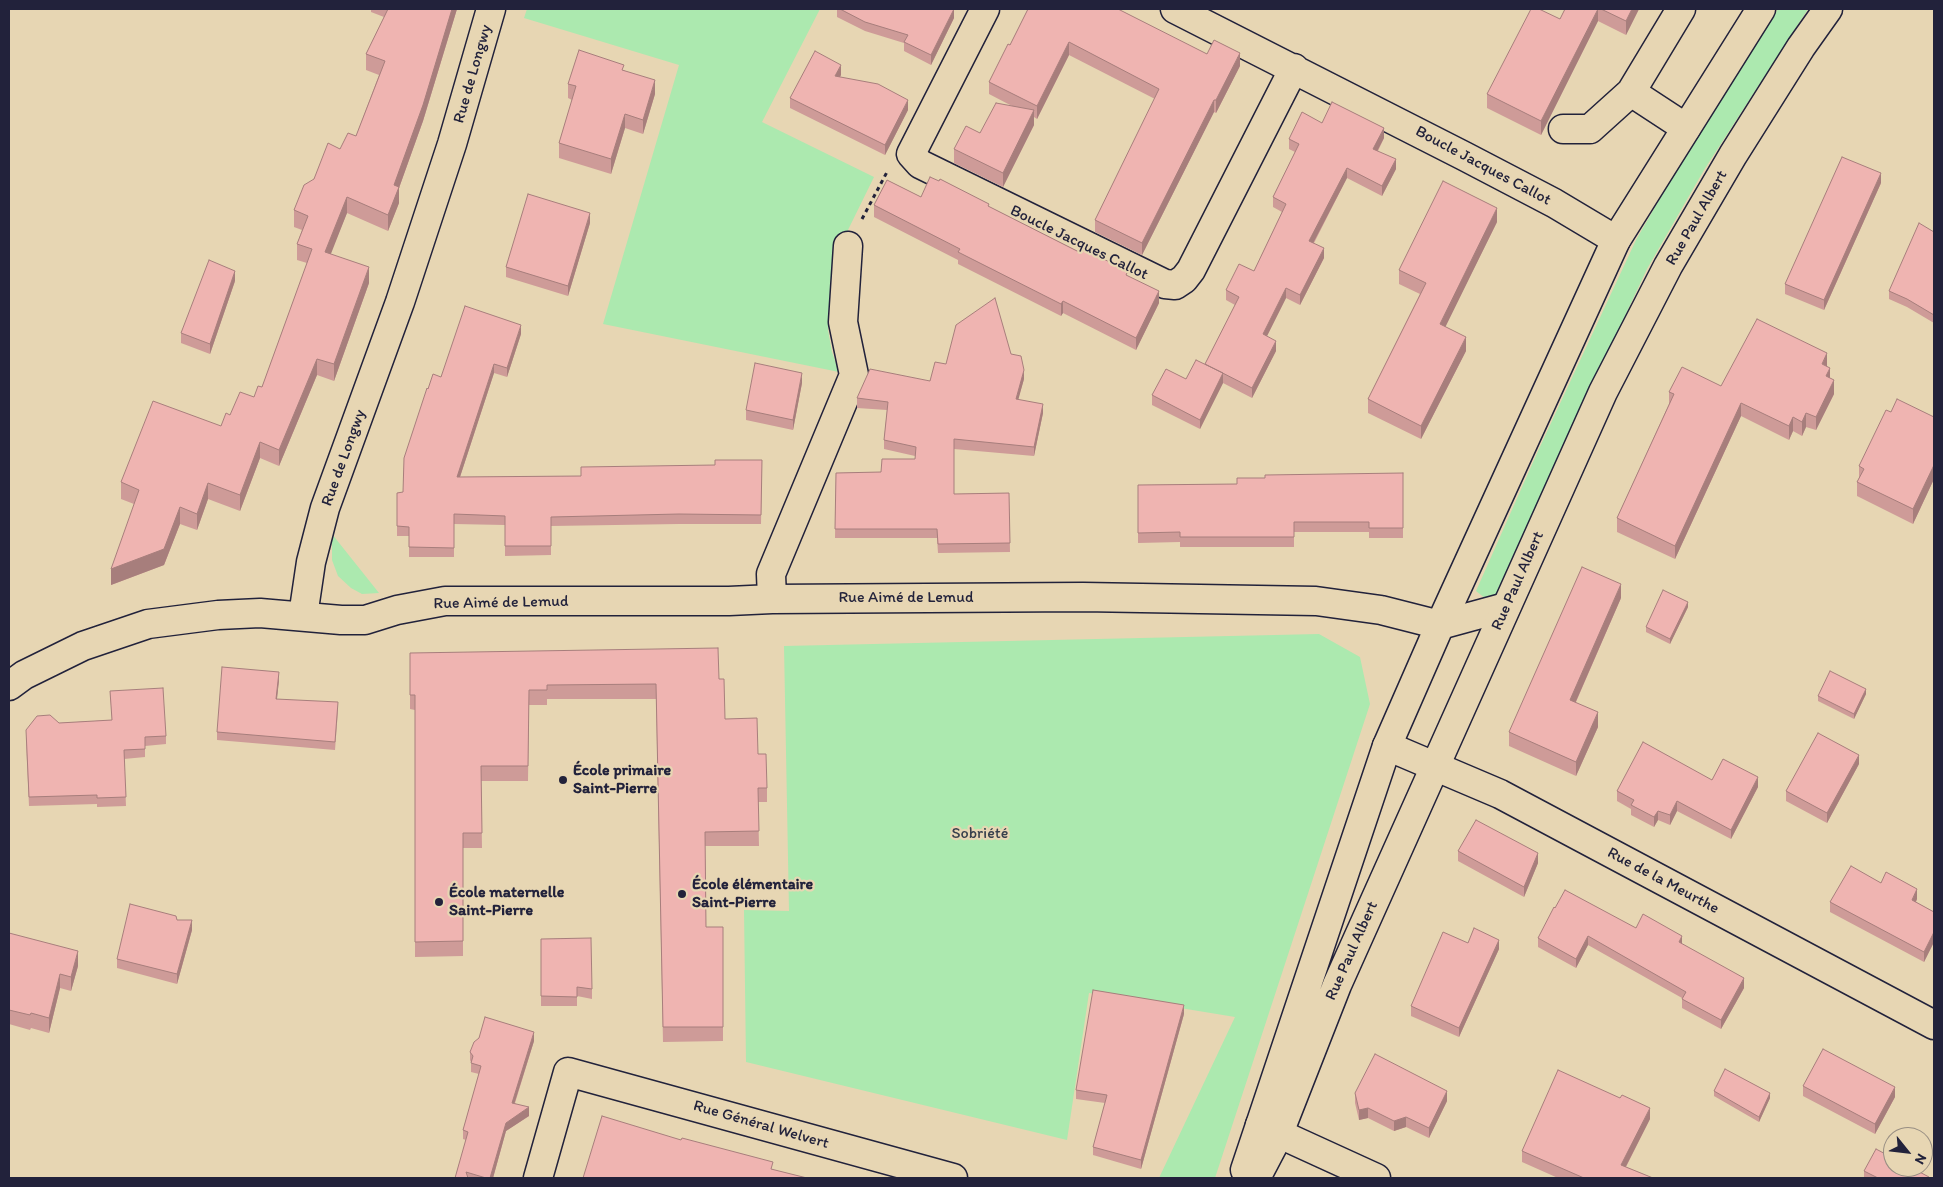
<!DOCTYPE html>
<meta charset="utf-8">
<style>
body{margin:0}
#map{position:relative;width:1943px;height:1187px;overflow:hidden;background:#e7d6b3;font-family:Itim,sans-serif}
canvas{display:block}
.frame{position:absolute;inset:0;border:10px solid #22223b;pointer-events:none}
.north{position:absolute;left:1883px;top:1127px;width:50px;height:50px;box-sizing:border-box;background:#e7d6b3;border:1px solid #988e83;border-radius:50%;rotate:119deg;font-size:14px;font-weight:700;line-height:20px;text-align:center;color:#22223b}
.north::after{content:'';display:block;margin:auto;width:18px;height:22px;background:#22223b;clip-path:polygon(50% 0,100% 100%,50% 72%,0 100%)}
</style>
<div id="map">
<canvas width="1943" height="1187"></canvas>
<div class="frame"></div>
<div class="north">N</div>
</div>
<script>
const ctx = document.querySelector('canvas').getContext('2d');
ctx.lineJoin = 'round';
function fill(path, color) {
  ctx.fillStyle = color;
  ctx.fill(path, 'evenodd');
}
function toPath(rows) {
  const path = new Path2D();
  for (const r of rows) {
    path.moveTo(r[0], r[1]);
    for (let i = 2; i < r.length; i += 2) path.lineTo(r[i], r[i + 1]);
  }
  return path;
}
function trace(path, color, width, dash) {
  ctx.strokeStyle = color;
  ctx.lineWidth = width;
  ctx.lineCap = dash ? 'butt' : 'round';
  ctx.setLineDash(dash || []);
  ctx.stroke(path);
}
function label(font, color, halo, rows, align = 'center') {
  ctx.font = font + ' Itim,sans-serif';
  ctx.lineWidth = 4.5;
  ctx.setLineDash([]);
  ctx.textBaseline = 'middle';
  ctx.strokeStyle = halo;
  ctx.fillStyle = color;
  for (const [text, x, y, turn = 0] of rows) {
    ctx.save();
    ctx.translate(x, y);
    ctx.rotate((+turn || 0) * Math.PI / 180);
    ctx.textAlign = isNaN(turn) ? turn : align;
    if (halo) ctx.strokeText(text, 0, 0);
    ctx.fillText(text, 0, 0);
    ctx.restore();
  }
}
fill(toPath([
 [527,9,820,9,762,122,874,177,848,230,841,249,831,290,828,330,832,352,839,372,603,324,679,65,524,18],
 [1778,9,1808,9,1704,170,1647,269,1562,450,1497,601,1486,599,1476,591,1538,451,1636,240,1697,134],
 [332,534,379,593,362,594,351,588,338,576,332,560],
 [1319,634,1360,657,1370,704,1215,1178,1159,1178,1235,1017,1089,993,1067,1140,746,1062,744,910,789,911,784,646]
]), '#ace9af');
const minor = toPath([
 [985,9,911,154,920,164,1165,284,1175,285,1184,279,1191,270,1294,68],
 [1175,9,1464,156,1554,203,1616,240],
 [1681,9,1631,92,1686,128],
 [1563,129,1590,129,1631,92],
 [772,599,771,574,854,375,843,322,848,246],
 [303,616,311,562,325,508,400,302,452,144,491,9],
 [9,686,24,675,83,646,148,624,218,615,260,613,341,620,365,620,397,610,445,601,729,601,772,599,1083,597,1316,601,1381,610,1440,625,1506,607],
 [1387,746,1500,794,1934,1025],
 [1260,1125,1376,1178],
 [538,1178,568,1072,953,1178]
]);
const major = toPath([
 [1245,1170,1387,746,1440,625,1616,240,1761,9],
 [1256,1178,1277,1138,1337,985,1603,392,1668,266,1733,155,1801,47,1828,9]
]);
trace(minor, '#22223b', 31);
trace(major, '#22223b', 31);
trace(toPath([
 [862,219,887,172]
]), '#22223b', 3, [4, 4]);
trace(minor, '#e7d6b3', 28);
trace(major, '#e7d6b3', 28);
fill(toPath([
 [371,9,457,9,423,121,399,188,399,203,388,231,347,213,330,254,369,283,334,381,317,375,279,466,260,458,240,511,208,499,197,530,180,524,164,565,111,585,134,504,121,499,121,482,221,426,230,415,254,397,262,387,307,263,297,260,297,244,302,230,294,227,294,210,314,179,340,149,356,136,379,75,366,70,366,54,384,17,371,12],
 [837,9,954,9,954,18,931,65,904,51,904,43,865,31,837,17],
 [1028,9,1207,54,1240,66,1216,113,1214,112,1142,255,1095,232,1095,220,1155,99,1069,55,1037,119,1034,117,1034,125,1003,187,954,163,954,149,980,133,1012,106,989,94,989,82,1010,45],
 [1565,9,1639,9,1626,35,1598,21,1541,135,1487,108,1487,94,1560,19],
 [624,70,655,94,643,134,625,128,611,174,559,158,559,143,572,100,568,98,568,84],
 [841,75,840,77,908,110,885,155,790,108,790,98],
 [1322,123,1384,138,1378,151,1396,169,1382,196,1347,178,1314,243,1324,258,1300,305,1286,298,1267,336,1276,351,1252,398,1223,383,1200,429,1152,405,1152,395,1186,379,1205,364,1235,305,1226,300,1226,290,1254,271,1282,212,1273,207,1273,197,1295,152,1289,149,1289,139],
 [1881,183,1824,310,1785,294,1785,284],
 [921,197,989,207,1128,276,1159,303,1136,350,1063,313,1061,316,958,264,958,260,874,217,874,205],
 [1497,222,1445,326,1466,351,1421,439,1368,413,1368,399,1420,294,1399,284,1399,270],
 [590,223,568,296,506,277,506,267],
 [1934,232,1934,323,1907,307,1889,299,1889,291],
 [235,281,210,354,181,343,181,333],
 [521,334,507,377,494,373,460,477,581,476,715,465,762,460,761,524,679,524,551,526,551,555,505,556,505,525,454,524,454,557,409,557,409,536,397,536,397,493,403,492,428,389,441,377],
 [1011,354,1024,379,1018,399,1043,413,1034,456,954,449,954,494,1009,493,1010,552,938,553,937,538,835,538,836,473,881,472,915,459,915,456,884,449,884,440,887,410,857,408,857,398,930,381,946,364],
 [1827,366,1834,394,1816,430,1806,427,1802,436,1793,431,1789,440,1741,416,1675,559,1617,532,1617,518,1669,404,1669,392,1721,386],
 [802,383,793,430,746,420,746,410],
 [1891,412,1934,417,1934,479,1913,524,1857,496,1857,482,1859,478,1859,466],
 [1403,473,1403,538,1369,538,1369,532,1294,532,1294,547,1180,547,1180,542,1138,543,1138,485,1237,484,1265,478],
 [1621,598,1576,702,1598,727,1576,776,1509,746,1509,732],
 [1688,607,1670,644,1646,632,1646,627],
 [410,653,719,679,725,719,758,754,767,788,767,802,758,802,759,846,705,846,706,927,723,927,723,1041,663,1042,656,699,547,699,547,705,529,705,528,781,481,781,482,848,463,848,463,956,415,957,415,710,410,709],
 [279,680,277,699,338,710,335,750,217,740,217,732],
 [110,691,166,736,166,744,145,746,145,757,124,759,126,806,97,807,97,804,29,806,26,739,59,723,112,720],
 [1866,694,1854,719,1818,701,1818,696],
 [1859,764,1827,823,1786,801,1786,791],
 [1712,780,1758,787,1731,839,1677,811,1670,825,1658,820,1654,827,1631,815,1631,809,1617,801,1617,791],
 [1458,851,1538,863,1524,897,1458,861],
 [1881,883,1917,899,1916,902,1934,912,1934,942,1924,962,1830,912,1830,902],
 [177,920,192,930,177,984,117,968,117,959],
 [1636,928,1682,944,1744,988,1721,1029,1682,1008,1682,998,1588,945,1576,968,1538,947,1538,938],
 [9,933,78,966,71,991,60,988,49,1033,31,1028,30,1030,9,1024],
 [541,939,592,989,592,999,577,996,577,1006,541,1006],
 [1468,943,1499,949,1459,1037,1411,1016,1411,1006],
 [1184,1014,1141,1169,1093,1155,1093,1147,1105,1103,1076,1099,1076,1090],
 [534,1041,515,1103,529,1116,506,1131,493,1178,455,1178,466,1140,463,1139,463,1130,479,1074,471,1072,471,1062,470,1060,470,1052],
 [1803,1086,1895,1097,1875,1134,1803,1096],
 [1714,1091,1770,1098,1759,1122,1714,1096],
 [1355,1093,1447,1101,1429,1138,1406,1127,1394,1131,1368,1118,1359,1120,1355,1103],
 [1650,1119,1626,1167,1653,1178,1558,1178,1522,1162,1522,1151],
 [1864,1171,1929,1178,1864,1178]
]), '#ce9b98');
fill(toPath([
 [452,9,457,9,423,121,399,188,399,203,388,231,388,215,394,185],
 [954,9,954,18,931,65,931,55],
 [1598,9,1598,21,1541,135,1541,121],
 [1632,9,1639,9,1626,35,1626,21],
 [1069,42,1069,55,1037,119,1037,106],
 [1240,53,1240,66,1216,113,1216,100],
 [841,65,841,75,835,86,835,76],
 [655,80,655,94,643,134,643,120],
 [908,100,908,110,885,155,885,145],
 [1214,100,1214,112,1142,255,1142,243],
 [1034,110,1034,125,1003,187,1003,173],
 [625,114,625,128,611,174,611,159],
 [1384,128,1384,138,1373,159,1373,149],
 [1396,159,1396,169,1382,196,1382,186],
 [1347,168,1347,178,1309,251,1309,241],
 [1881,173,1881,183,1824,310,1824,300],
 [347,197,347,213,325,269,325,252],
 [1497,208,1497,222,1440,338,1440,324],
 [590,213,590,223,568,296,568,286],
 [1324,248,1324,258,1300,305,1300,295],
 [369,267,369,283,334,381,334,364],
 [235,271,235,281,210,354,210,344],
 [1286,288,1286,298,1263,344,1263,334],
 [1159,291,1159,303,1136,350,1136,338],
 [1063,301,1063,313,1061,316,1061,304],
 [521,325,521,334,507,377,507,368],
 [1466,337,1466,351,1421,439,1421,426],
 [1276,341,1276,351,1252,398,1252,388],
 [1827,353,1827,367,1822,364],
 [317,359,317,375,279,466,279,450],
 [494,364,494,373,457,486,457,477],
 [1830,368,1830,382,1826,376],
 [1024,370,1024,379,1016,408,1016,399],
 [802,373,802,383,793,430,793,420],
 [1223,373,1223,383,1200,429,1200,420],
 [1834,380,1834,394,1816,430,1816,417],
 [1741,403,1741,416,1675,559,1675,546],
 [1043,404,1043,413,1034,456,1034,447],
 [1806,413,1806,427,1802,436,1802,422],
 [1793,417,1793,431,1789,440,1789,426],
 [260,442,260,458,240,511,240,495],
 [1934,465,1934,479,1913,524,1913,509],
 [208,483,208,499,197,530,197,514],
 [180,507,180,524,164,565,111,585,111,569],
 [1621,584,1621,598,1570,715,1570,700],
 [1688,602,1688,607,1670,644,1670,639],
 [279,672,279,680,276,707,276,699],
 [1866,689,1866,694,1854,719,1854,714],
 [1598,712,1598,727,1576,776,1576,762],
 [1859,755,1859,764,1827,823,1827,813],
 [1758,777,1758,787,1731,839,1731,830],
 [1677,801,1677,811,1670,825,1670,815],
 [1658,811,1658,820,1654,827,1654,817],
 [1538,853,1538,863,1524,897,1524,887],
 [1917,889,1917,899,1912,910,1912,900],
 [192,920,192,930,177,984,177,974],
 [1934,932,1934,942,1924,962,1924,952],
 [1588,936,1588,945,1576,968,1576,959],
 [1682,936,1682,945,1679,942],
 [1499,940,1499,949,1459,1037,1459,1028],
 [78,951,78,966,71,991,71,977],
 [60,974,60,988,49,1033,49,1018],
 [1744,978,1744,988,1721,1029,1721,1020],
 [1184,1005,1184,1014,1141,1169,1141,1160],
 [534,1032,534,1041,512,1111,512,1103],
 [1895,1087,1895,1097,1875,1134,1875,1124],
 [1447,1091,1447,1101,1429,1138,1429,1128],
 [1770,1093,1770,1098,1759,1122,1759,1117],
 [529,1107,529,1116,506,1131,493,1178,490,1178,506,1123],
 [1368,1108,1368,1118,1359,1120,1359,1110],
 [1650,1108,1650,1119,1621,1176,1621,1165],
 [1406,1117,1406,1127,1394,1131,1394,1121]
]), '#a77e7c');
const building = toPath([
 [388,9,452,9,423,105,394,185,399,187,388,215,347,197,325,252,369,267,334,364,317,359,279,450,260,442,240,495,208,483,197,514,180,507,164,549,111,569,139,490,121,482,153,401,221,426,226,413,230,415,240,392,254,397,258,386,262,387,312,249,297,244,308,216,294,210,304,185,314,179,328,143,340,149,348,133,356,136,385,61,366,54,388,9],
 [840,9,954,9,931,55,904,42,908,35,865,22,840,9],
 [1028,9,1118,9,1207,54,1214,40,1240,53,1216,100,1214,100,1142,243,1095,220,1159,89,1069,42,1037,106,989,82,1008,44,1010,45,1028,9],
 [1531,9,1539,9,1560,19,1565,9,1598,9,1541,121,1487,94,1531,9],
 [1601,9,1632,9,1626,21,1601,9],
 [579,50,624,65,622,70,655,80,643,120,625,114,611,159,559,143,576,86,568,84,579,50],
 [815,51,841,65,835,76,878,84,908,100,885,145,790,98,815,51],
 [1332,102,1384,128,1373,149,1396,159,1382,186,1347,168,1309,241,1324,248,1300,295,1286,288,1263,334,1276,341,1252,388,1205,364,1239,297,1226,290,1239,264,1254,271,1286,204,1273,197,1299,144,1289,139,1302,112,1322,123,1332,102],
 [996,103,1034,110,1003,173,954,149,966,126,980,133,996,103],
 [1842,157,1881,173,1824,300,1785,284,1842,157],
 [930,177,939,181,940,179,989,204,988,206,1079,252,1081,248,1128,271,1126,275,1159,291,1136,338,1063,301,1061,304,958,252,960,249,874,205,887,180,921,197,930,177],
 [1443,181,1497,208,1440,324,1466,337,1421,426,1368,399,1426,283,1399,270,1443,181],
 [528,194,590,213,568,286,506,267,528,194],
 [1919,223,1934,232,1934,315,1907,299,1889,291,1919,223],
 [209,260,235,271,210,344,181,333,209,260],
 [995,298,1011,354,1021,356,1024,370,1016,399,1043,404,1034,447,954,439,954,494,1009,493,1010,543,938,544,937,529,835,529,836,473,881,472,882,459,915,459,916,447,884,440,888,402,857,398,870,369,930,381,935,362,946,364,956,325,995,298],
 [465,306,521,325,507,368,494,364,457,477,581,476,581,467,715,465,715,460,762,460,761,515,679,514,551,517,551,546,505,546,505,516,454,514,454,548,409,547,409,527,397,526,397,493,403,492,404,458,427,388,428,389,433,374,441,377,465,306],
 [1757,319,1827,353,1822,364,1830,368,1826,376,1834,380,1816,417,1806,413,1802,422,1793,417,1789,426,1741,403,1675,546,1617,518,1674,394,1669,392,1682,367,1721,386,1757,319],
 [1196,360,1223,373,1200,420,1152,395,1166,369,1186,379,1196,360],
 [755,363,802,373,793,420,746,410,755,363],
 [1897,399,1934,417,1934,465,1913,509,1857,482,1864,469,1859,466,1886,410,1891,412,1897,399],
 [1403,473,1403,528,1369,528,1369,522,1294,522,1294,537,1180,537,1180,532,1138,533,1138,485,1237,484,1237,478,1265,478,1265,475,1403,473],
 [1582,567,1621,584,1570,700,1598,712,1576,762,1509,732,1582,567],
 [1663,590,1688,602,1670,639,1646,627,1663,590],
 [718,648,719,679,724,679,725,719,757,718,758,754,766,754,767,788,758,788,759,831,705,832,706,927,723,927,723,1027,663,1027,656,684,547,685,547,690,529,690,528,766,481,766,482,833,463,833,463,941,415,942,415,695,410,695,410,653,718,648],
 [222,667,279,672,276,699,338,702,335,742,217,732,222,667],
 [1830,671,1866,689,1854,714,1818,696,1830,671],
 [163,688,166,736,145,737,145,749,124,750,126,797,97,798,97,795,29,797,26,730,37,716,50,715,59,723,112,720,110,691,163,688],
 [1818,733,1859,755,1827,813,1786,791,1818,733],
 [1643,742,1712,780,1723,759,1758,777,1731,830,1677,801,1670,815,1658,811,1654,817,1631,805,1634,800,1617,791,1643,742],
 [1476,820,1538,853,1524,887,1458,851,1476,820],
 [1851,866,1881,883,1886,872,1917,889,1912,900,1934,912,1934,932,1924,952,1830,902,1851,866],
 [1565,890,1636,928,1643,914,1682,936,1679,942,1744,978,1721,1020,1682,999,1686,992,1588,936,1576,959,1538,938,1554,907,1555,908,1565,890],
 [130,904,176,916,177,920,192,920,177,974,117,959,130,904],
 [1474,928,1499,940,1459,1028,1411,1006,1443,932,1468,943,1474,928],
 [9,933,78,951,71,977,60,974,49,1018,31,1013,30,1015,9,1010,9,933],
 [591,938,592,989,577,987,577,997,541,996,541,939,591,938],
 [1093,990,1184,1005,1141,1160,1093,1147,1107,1095,1076,1090,1093,990],
 [485,1017,534,1032,512,1103,529,1107,506,1123,490,1178,486,1178,466,1172,468,1178,455,1178,468,1132,463,1130,481,1066,471,1063,473,1056,470,1052,474,1042,479,1038,485,1017],
 [1823,1049,1895,1087,1875,1124,1803,1086,1823,1049],
 [1375,1054,1447,1091,1429,1128,1406,1117,1394,1121,1368,1108,1359,1110,1355,1093,1375,1054],
 [1725,1069,1770,1093,1759,1117,1714,1091,1725,1069],
 [1558,1070,1620,1098,1622,1095,1650,1108,1621,1165,1653,1178,1584,1178,1522,1151,1558,1070],
 [602,1116,681,1140,682,1138,773,1162,771,1169,807,1178,583,1178,602,1116],
 [1876,1149,1893,1158,1893,1167,1910,1167,1929,1177,1929,1178,1878,1178,1864,1171,1876,1149]
]);
fill(building, '#efb4b1');
trace(building, '#a77e7c', 1);
for (const [x, y, r, color] of [
 [563,780,5,"#22223b"],
 [682,894,5,"#22223b"],
 [439,902,5,"#22223b"]
]) {
  const dot = new Path2D();
  dot.arc(x, y, r, 0, 2 * Math.PI);
  ctx.fillStyle = color;
  ctx.fill(dot);
  trace(dot, '#e7d6b3', 2);
}
label('16px', '#22223b', '#e7d6b3', [
 ["Rue de Longwy",473,74,-74],
 ["Boucle Jacques Callot",1483,166,28],
 ["Rue Paul Albert",1697,218,-60],
 ["Boucle Jacques Callot",1079,243,26],
 ["Rue de Longwy",344,458,-70],
 ["Rue Paul Albert",1518,581,-66],
 ["Rue Aimé de Lemud",906,598],
 ["Rue Aimé de Lemud",501,603,-1],
 ["Rue de la Meurthe",1663,881,28],
 ["Rue Paul Albert",1352,951,-66],
 ["Rue Général Welvert",761,1125,16]
]);
label('bold 16px', '#22223b', '#e7d6b3', [
 ["École primaire",573,771],
 ["Saint-Pierre",573,789],
 ["École élémentaire",692,885],
 ["Saint-Pierre",692,903],
 ["École maternelle",449,893],
 ["Saint-Pierre",449,911]
], 'left');
label('16px', '#37404c', '#e7d6b3', [
 ["Sobriété",980,834]
]);
</script>
